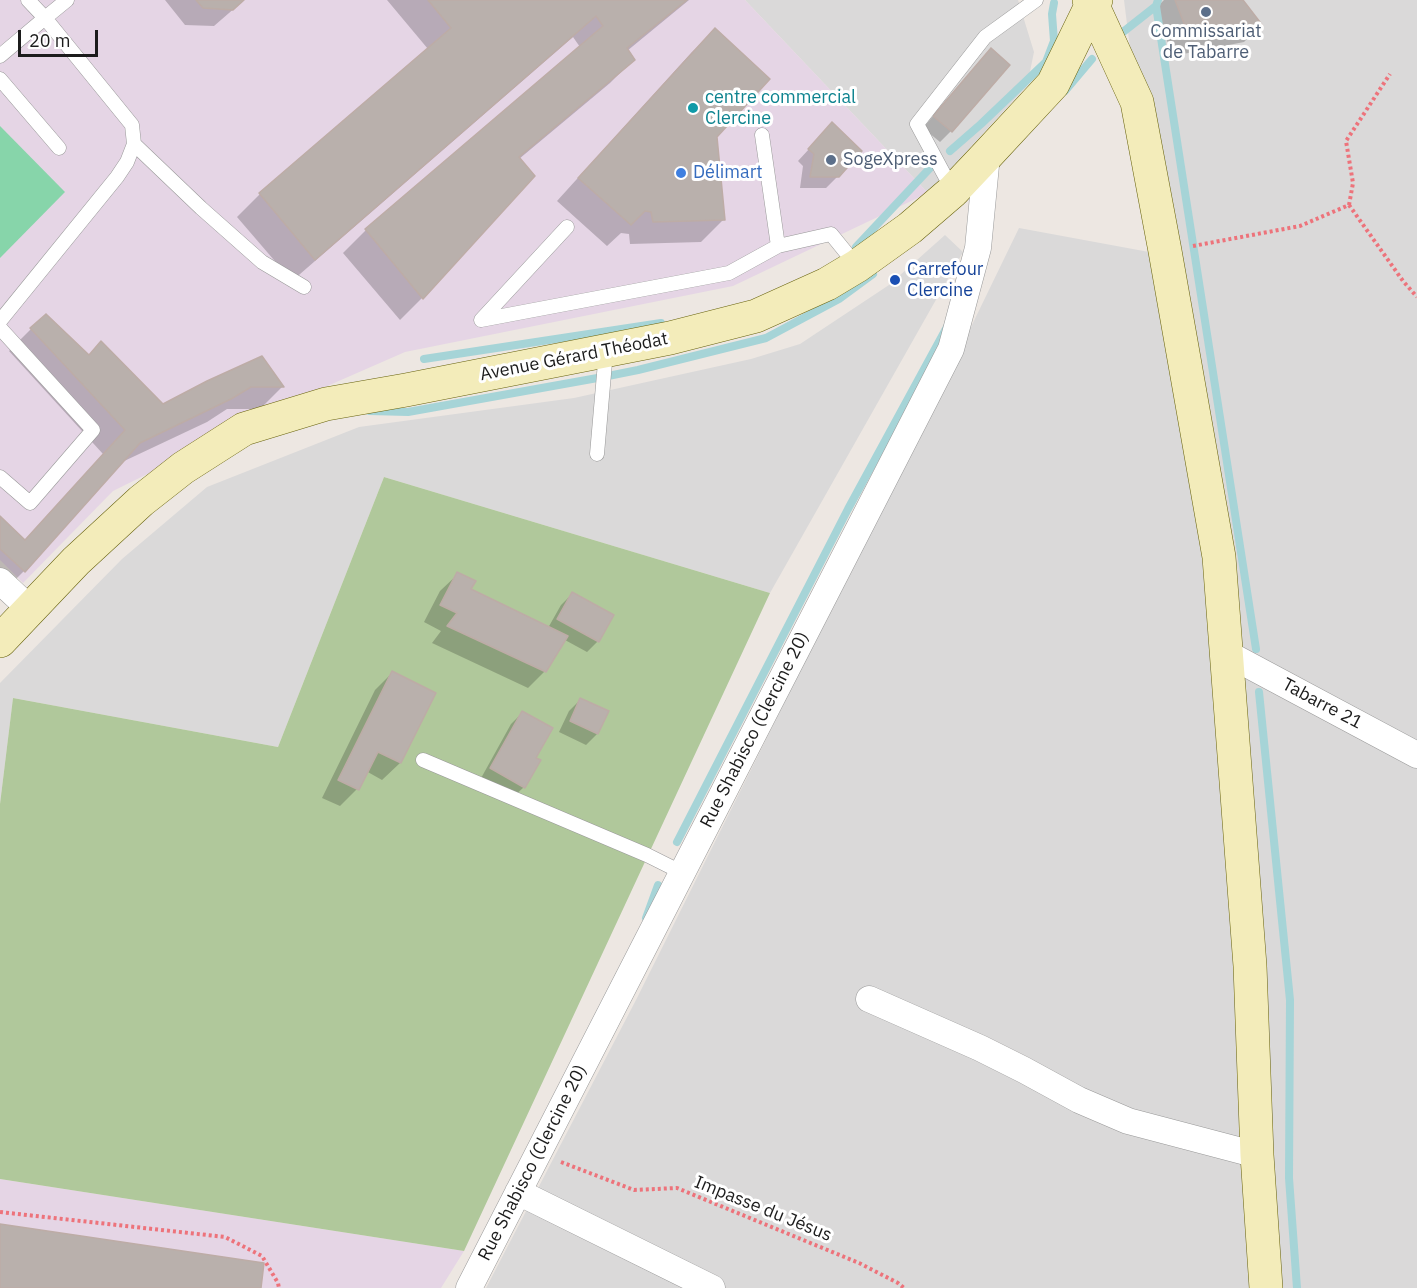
<!DOCTYPE html>
<meta charset="utf-8">
<style>
body{margin:0}
#map{position:relative;width:1417px;height:1288px;overflow:hidden;background:#ede7e2;font-family:"IBM Plex Sans",sans-serif}
canvas{display:block}
.scale{position:absolute;left:18px;top:30px;width:80px;height:27px;box-sizing:border-box;border:3px solid #1c1c1c;border-top:0;padding-left:8px;font-size:18px;line-height:21px;white-space:nowrap;color:#1c1c1c;-webkit-text-stroke:4px #fff;paint-order:stroke}
</style>
<div id="map">
<canvas width="1417" height="1288"></canvas>
<div class="scale">20 m</div>
</div>
<script>
const ctx = document.querySelector('canvas').getContext('2d');
ctx.lineJoin = 'round';
function fill(path, color) {
  ctx.fillStyle = color;
  ctx.fill(path, 'evenodd');
}
function toPath(rows) {
  const path = new Path2D();
  for (const r of rows) {
    path.moveTo(r[0], r[1]);
    for (let i = 2; i < r.length; i += 2) path.lineTo(r[i], r[i + 1]);
  }
  return path;
}
function trace(path, color, width, dash) {
  ctx.strokeStyle = color;
  ctx.lineWidth = width;
  ctx.lineCap = dash ? 'butt' : 'round';
  ctx.setLineDash(dash || []);
  ctx.stroke(path);
}
function label(font, color, halo, rows, align = 'center') {
  ctx.font = font + ' "IBM Plex Sans",sans-serif';
  ctx.lineWidth = 6;
  ctx.setLineDash([]);
  ctx.textBaseline = 'middle';
  ctx.strokeStyle = halo;
  ctx.fillStyle = color;
  for (const [text, x, y, turn = 0] of rows) {
    ctx.save();
    ctx.translate(x, y);
    ctx.rotate((+turn || 0) * Math.PI / 180);
    ctx.textAlign = isNaN(turn) ? turn : align;
    if (halo) ctx.strokeText(text, 0, 0);
    ctx.fillText(text, 0, 0);
    ctx.restore();
  }
}
fill(toPath([
 [745,0,1018,0,1034,52,1027,86,928,193],
 [1124,0,1417,0,1417,1288,486,1288,636,1000,938,395,1019,228,1149,252,1146,176],
 [945,235,963,252,770,593,384,477,278,747,13,698,0,804,0,683,122,559,207,487,359,427,574,398,751,359,800,344,889,285]
]), '#dad9d9');
fill(toPath([
 [0,0,745,0,928,193,733,286,405,352,309,394,113,491,23,583,0,560],
 [0,1179,464,1251,441,1288,0,1288]
]), '#e5d5e5');
fill(toPath([
 [384,477,770,593,464,1251,0,1179,0,804,13,698,278,747]
]), '#b0c89b');
fill(toPath([
 [0,126,65,192,0,258]
]), '#87d5aa');
fill(toPath([
 [165,0,244,0,214,26,185,25],
 [387,0,689,0,627,51,633,60,610,83,519,159,533,176,422,298,400,320,343,253,366,230,580,47,573,37,292,281,237,217,260,194,428,49],
 [1164,0,1241,0,1261,25,1244,42,1173,56,1155,9],
 [715,30,716,137,724,219,701,242,630,244,629,234,621,233,607,246,557,201,692,52],
 [991,50,1007,65,951,131,940,142,923,128,979,62],
 [821,136,838,176,826,188,800,188,803,166,798,161],
 [31,329,88,356,101,343,163,406,207,383,282,387,260,409,227,409,207,422,120,463,24,571,2,593,0,592,0,518,24,541,103,454,9,351],
 [458,574,469,589,548,628,561,605,572,594,598,641,587,652,565,640,545,671,528,688,432,643,441,631,424,622,440,591],
 [392,673,434,694,400,763,382,780,366,771,357,789,340,806,322,798,375,690],
 [580,700,597,734,586,745,559,732,569,711],
 [522,713,524,787,512,798,480,780,511,724]
]), '#0003');
trace(toPath([
 [1156,6,1256,649],
 [1123,32,1156,6,1158,0],
 [1065,91,1092,59],
 [950,151,981,124,1046,62,1054,41,1052,14,1054,3],
 [856,247,931,167],
 [424,359,661,323],
 [608,376,638,370,766,338,839,299,873,274],
 [369,411,408,412,603,377],
 [1259,692,1290,1000,1289,1178,1297,1288],
 [677,842,848,509,947,327],
 [646,918,658,885]
]), '#a6d4d7', 8);
const building = toPath([
 [196,0,244,0,233,10,203,8,196,0],
 [428,0,687,0,627,48,635,60,519,157,535,176,423,299,365,229,603,26,596,16,315,260,259,193,451,28,428,0],
 [1175,0,1243,0,1263,26,1190,39,1175,0],
 [715,28,770,79,717,137,725,220,653,222,651,212,645,211,631,225,578,178,715,28],
 [991,48,1010,65,952,132,933,116,991,48],
 [832,122,862,151,839,177,810,177,814,154,808,149,832,122],
 [46,314,89,355,101,341,163,404,207,381,262,356,284,387,251,387,231,399,140,443,25,572,0,549,0,516,25,540,125,430,30,328,46,314],
 [457,572,476,581,471,589,568,636,546,672,447,626,457,613,440,605,457,572],
 [572,592,614,615,599,642,557,619,572,592],
 [392,671,436,693,401,763,378,752,359,790,338,780,392,671],
 [580,698,609,711,598,734,570,721,580,698],
 [522,711,553,728,536,758,541,760,525,788,490,768,522,711],
 [0,1224,264,1263,261,1288,0,1288,0,1224]
]);
fill(building, '#b9b0ac');
trace(building, '#bdaca6', 1.5);
const lane = toPath([
 [0,56,45,18,28,0],
 [0,79,59,148],
 [762,135,778,246],
 [134,144,201,208,262,262,304,287],
 [953,191,917,124,985,37,1036,0],
 [567,227,481,320,729,273,778,246,831,234,857,266],
 [0,321,117,177,127,162,134,144,132,125,45,18,67,0],
 [0,328,93,430,30,503,0,477],
 [597,454,606,351],
 [423,760,647,855,683,873]
]);
const street = toPath([
 [0,581,30,609],
 [1226,653,1417,755],
 [869,999,980,1048,1024,1070,1079,1100,1128,1121,1257,1155],
 [518,1192,712,1288],
 [469,1288,951,349,978,248,987,155]
]);
const secondary = toPath([
 [1089,0,1092,4,1137,102,1165,251,1219,557,1250,966,1257,1155,1266,1288],
 [0,641,76,561,141,501,183,468,244,429,326,404,406,390,670,338,756,316,827,284,857,266,910,228,953,191,987,155,1053,84,1092,4,1096,0]
]);
trace(lane, '#999', 15);
trace(street, '#999', 27);
trace(secondary, '#68630e', 34);
trace(toPath([
 [1349,205,1353,183,1346,141,1390,74],
 [1193,246,1300,226,1349,205,1403,281,1417,297],
 [561,1162,634,1190,677,1188,859,1263,898,1283,904,1288],
 [0,1212,225,1237,262,1256,278,1283,279,1288]
]), '#ed737b', 4, [3, 3]);
trace(lane, '#fff', 14);
trace(street, '#fff', 26);
trace(secondary, '#f3ecba', 33);
for (const [x, y, r, color] of [
 [1206,12,6,"#5c6f8a"],
 [693,108,6,"#0f9aa8"],
 [831,160,6,"#5c6f8a"],
 [681,173,6,"#3f7fe0"],
 [895,280,6,"#1a4fb4"]
]) {
  const dot = new Path2D();
  dot.arc(x, y, r, 0, 2 * Math.PI);
  ctx.fillStyle = color;
  ctx.fill(dot);
  trace(dot, '#fff', 2);
}
label('18px', '#4e5e75', '#fff', [
 ["Commissariat",1206,32],
 ["de Tabarre",1206,53],
 ["SogeXpress",843,160,"left"]
]);
label('18px', '#0d838f', '#fff', [
 ["centre commercial",705,98],
 ["Clercine",705,119]
], 'left');
label('18px', '#366cbe', '#fff', [
 ["Délimart",693,173]
], 'left');
label('18px', '#164399', '#fff', [
 ["Carrefour",907,270],
 ["Clercine",907,291]
], 'left');
label('18px', '#1c1c1c', '#fff', [
 ["Avenue Gérard Théodat",574,357,-11],
 ["Tabarre 21",1322,704,28],
 ["Rue Shabisco (Clercine 20)",755,730,-63],
 ["Rue Shabisco (Clercine 20)",533,1163,-63],
 ["Impasse du Jésus",763,1209,22]
]);
</script>
